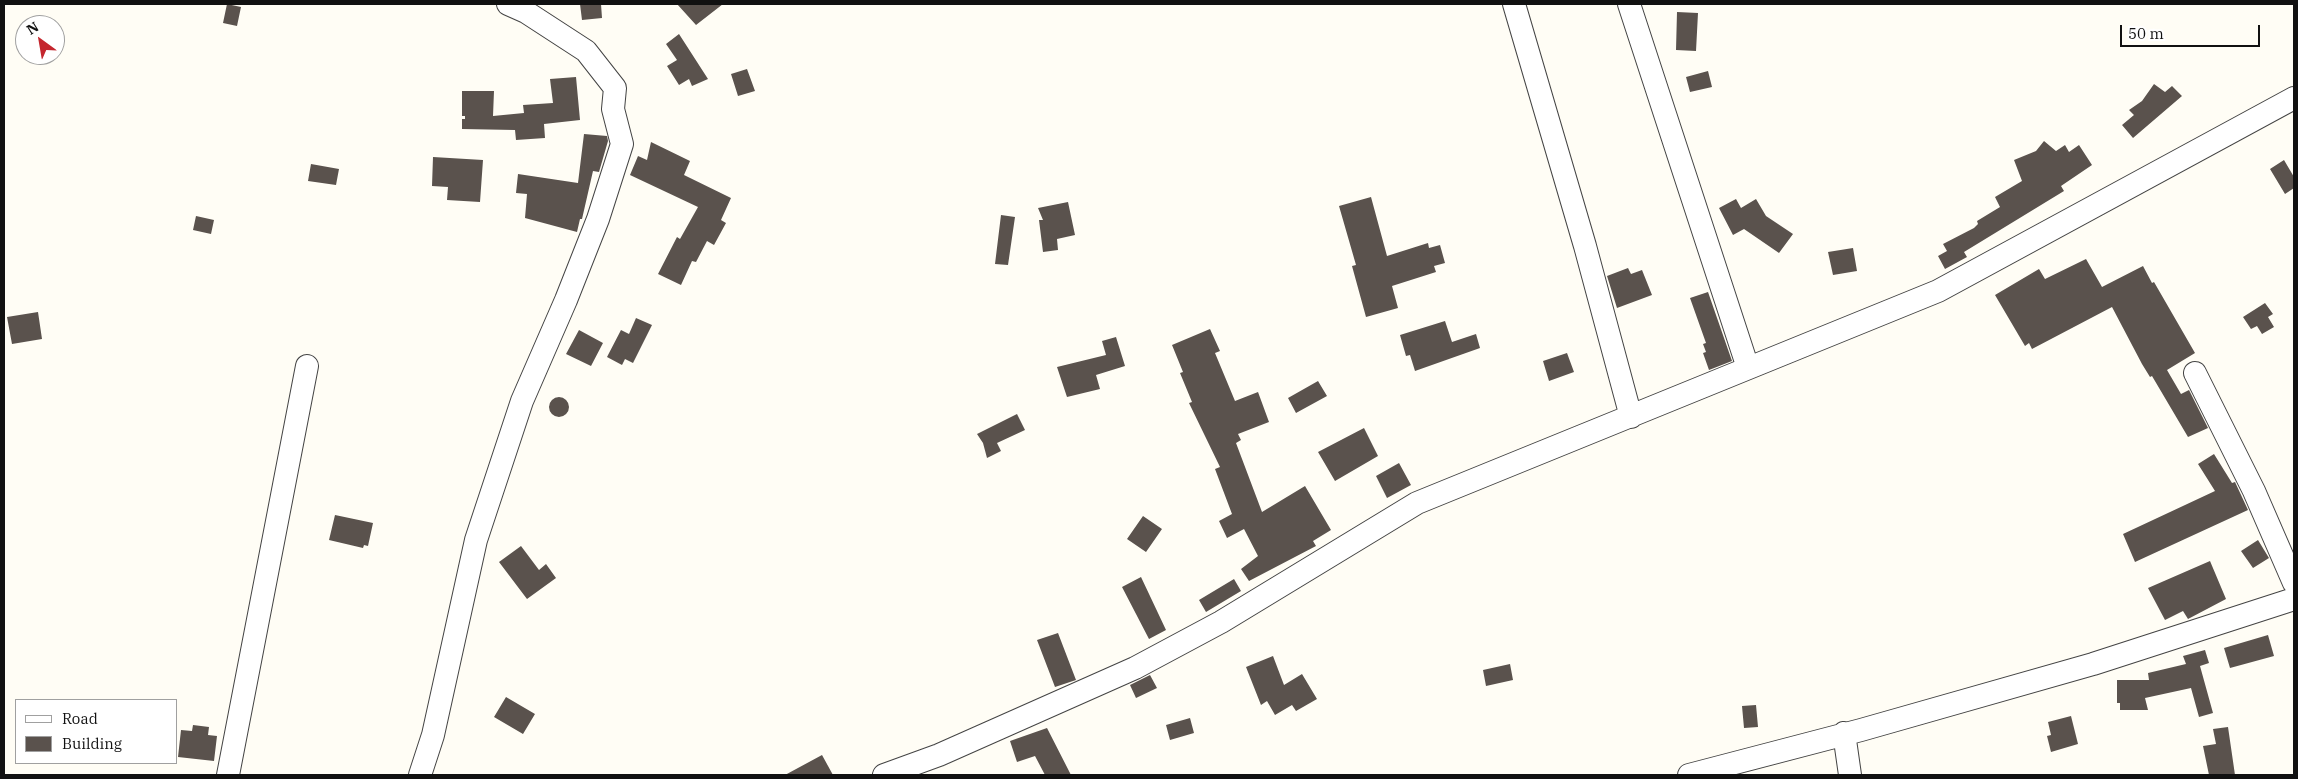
<!DOCTYPE html>
<style>
body{margin:0}
#map{position:relative;width:2298px;height:779px;overflow:hidden;background:#fffdf5;font-family:"IBM Plex Serif",serif}
canvas{display:block}
.frame{position:absolute;inset:0;border:5px solid #111;pointer-events:none}
.legend{position:absolute;left:15px;top:699px;width:162px;height:65px;box-sizing:border-box;background:#fff;border:1px solid #a0a0a0;margin:0;padding:6px 9px;list-style:none;font-size:15px;color:#111}
.legend li{display:flex;align-items:center;gap:10px;height:25px}
.legend b{width:25px;border:1px solid #a0a0a0}
.north{position:absolute;left:15px;top:15px;width:50px;height:50px;box-sizing:border-box;background:#fff;border:1px solid #a0a0a0;border-radius:50%;rotate:328deg;font-size:14px;font-weight:700;line-height:20px;text-align:center;color:#111}
.north::after{content:'';display:block;margin:auto;width:18px;height:22px;background:#c4262e;clip-path:polygon(50% 0,100% 100%,50% 72%,0 100%)}
.scale{position:absolute;left:2120px;top:25px;width:140px;height:22px;box-sizing:border-box;border:2px solid #111;border-top:0;padding-left:6px;font-size:15px;line-height:18px;white-space:nowrap;color:#111;-webkit-text-stroke:4px #fff;paint-order:stroke}
</style>
<div id="map">
<canvas width="2298" height="779"></canvas>
<div class="frame"></div>
<ul class="legend">
<li><b style="height:6px;background:#fff"></b>Road</li>
<li><b style="height:14px;background:#5a524d"></b>Building</li>
</ul>
<div class="north">N</div>
<div class="scale">50 m</div>
</div>
<script>
const ctx = document.querySelector('canvas').getContext('2d');
ctx.lineJoin = 'round';
function fill(path, color) {
  ctx.fillStyle = color;
  ctx.fill(path, 'evenodd');
}
function toPath(rows) {
  const path = new Path2D();
  for (const r of rows) {
    if (r.length === 3) {
      path.moveTo(r[0] + r[2], r[1]);
      path.arc(r[0], r[1], r[2], 0, 2 * Math.PI);
      continue;
    }
    path.moveTo(r[0], r[1]);
    for (let i = 2; i < r.length; i += 2) path.lineTo(r[i], r[i + 1]);
  }
  return path;
}
function trace(path, color, width, dash) {
  ctx.strokeStyle = color;
  ctx.lineWidth = width;
  ctx.lineCap = dash ? 'butt' : 'round';
  ctx.setLineDash(dash || []);
  ctx.stroke(path);
}
fill(toPath([
 [227,4,241,7,237,26,223,23],
 [580,4,601,4,602,18,582,20],
 [677,4,723,4,696,25],
 [1677,12,1698,13,1696,51,1676,50],
 [679,34,708,79,692,86,689,79,679,85,667,66,677,60,666,44],
 [747,69,755,91,738,96,731,74],
 [1708,71,1712,87,1690,92,1686,77],
 [576,77,580,120,544,124,545,138,516,140,515,130,462,129,462,119,465,119,465,116,462,116,462,91,494,91,493,116,524,113,523,105,553,103,550,79],
 [2154,84,2165,92,2172,86,2182,96,2133,138,2122,125,2134,115,2129,110,2142,101],
 [584,134,607,136,608,141,599,172,593,171,582,219,580,219,577,232,525,218,527,194,516,193,518,174,578,183],
 [2044,141,2056,151,2065,145,2069,152,2079,145,2092,165,2061,186,2064,191,1964,252,1967,257,1945,269,1938,256,1947,251,1943,244,1974,228,1978,224,1977,221,2000,207,1995,197,2022,181,2014,160,2036,151],
 [651,142,690,161,684,175,731,198,721,220,726,223,714,245,707,241,696,262,692,261,681,285,658,274,677,237,680,239,698,207,630,175,638,156,647,160],
 [433,157,483,160,480,202,447,200,448,187,432,186],
 [2284,160,2294,177,2294,188,2285,194,2270,169],
 [311,164,339,169,336,185,308,181],
 [1371,197,1387,256,1428,243,1429,248,1440,245,1445,263,1434,266,1436,272,1392,286,1398,308,1366,317,1352,266,1356,265,1339,206],
 [1736,199,1741,208,1756,199,1766,216,1793,234,1779,253,1744,229,1733,235,1719,208],
 [1068,202,1075,235,1057,239,1058,250,1043,252,1039,220,1043,220,1038,208],
 [1001,215,1015,217,1008,265,995,264],
 [196,216,214,220,211,234,193,230],
 [1853,248,1857,271,1833,275,1828,252],
 [2086,259,2102,287,2143,266,2152,283,2154,282,2195,353,2167,370,2181,394,2189,390,2208,428,2188,437,2152,376,2150,377,2142,364,2112,307,2032,349,2029,343,2025,346,1995,295,2039,269,2045,279],
 [1628,268,1631,274,1642,270,1652,295,1617,308,1607,276],
 [1708,292,1732,361,1709,370,1703,353,1706,352,1703,344,1706,343,1690,298],
 [2265,303,2273,314,2268,317,2274,327,2262,334,2257,326,2251,329,2243,317],
 [38,312,42,339,12,344,7,317],
 [636,318,652,325,633,363,625,359,622,365,607,357,621,330,629,334],
 [1445,321,1452,342,1476,334,1480,348,1415,371,1410,355,1406,356,1400,335],
 [1210,329,1220,351,1215,353,1235,401,1258,392,1269,422,1238,434,1241,440,1236,443,1262,512,1305,486,1331,530,1313,541,1316,546,1249,581,1241,569,1258,556,1244,529,1227,538,1219,521,1232,514,1215,469,1220,467,1189,403,1192,402,1180,373,1183,372,1172,345],
 [579,330,603,343,591,366,566,354],
 [1116,337,1125,366,1096,375,1100,389,1067,397,1057,367,1106,355,1102,341],
 [1567,353,1574,372,1549,381,1543,361],
 [1318,381,1327,396,1296,413,1288,398],
 [559,407,10],
 [1017,414,1025,430,997,443,1001,451,987,458,983,443,977,434],
 [1364,428,1378,456,1335,481,1318,452],
 [2214,454,2232,483,2235,482,2248,510,2135,562,2123,534,2215,491,2198,464],
 [1399,463,1411,485,1387,498,1376,476],
 [335,515,373,523,368,546,364,545,363,548,329,540],
 [1143,516,1162,529,1146,552,1127,539],
 [2258,540,2269,558,2253,568,2241,551],
 [521,546,539,570,546,564,556,578,527,599,499,562],
 [2210,561,2226,599,2188,619,2183,611,2165,620,2148,588],
 [1141,577,1166,630,1149,639,1122,587],
 [1234,579,1241,591,1206,612,1199,600],
 [1058,633,1076,680,1055,687,1037,640],
 [2268,635,2274,656,2230,668,2224,648],
 [2205,650,2209,663,2200,666,2213,713,2199,717,2191,688,2145,698,2148,710,2120,710,2120,703,2117,703,2117,680,2149,680,2148,673,2186,664,2183,656],
 [1273,656,1284,685,1302,674,1317,699,1296,711,1292,705,1275,715,1267,701,1261,705,1246,667],
 [1510,664,1513,680,1486,686,1483,670],
 [1150,675,1157,688,1136,698,1130,685],
 [506,697,535,714,523,734,494,717],
 [1756,705,1758,727,1744,728,1742,706],
 [2071,716,2078,744,2051,752,2047,736,2051,735,2048,722],
 [1190,718,1194,733,1170,740,1166,725],
 [193,725,209,727,208,735,217,736,214,761,178,757,181,730,192,731],
 [2228,727,2235,775,2209,775,2203,746,2216,744,2213,729],
 [1047,728,1071,775,1045,775,1035,756,1017,762,1010,741],
 [822,755,833,775,785,775]
]), '#5a524d');
const minor = toPath([
 [1514,4,1585,246,1631,417],
 [1629,4,1748,368],
 [2195,373,2254,491,2294,583],
 [1844,733,1850,775],
 [228,775,307,366],
 [420,775,433,735,476,540,522,401,566,300,598,219,622,144,613,109,615,88,586,51,526,12,508,4],
 [884,775,939,755,1135,668,1221,622,1417,503,1938,291,2294,98],
 [1689,775,1861,730,2093,664,2294,599]
]);
trace(minor, '#444', 24);
trace(minor, '#fff', 22);
</script>
